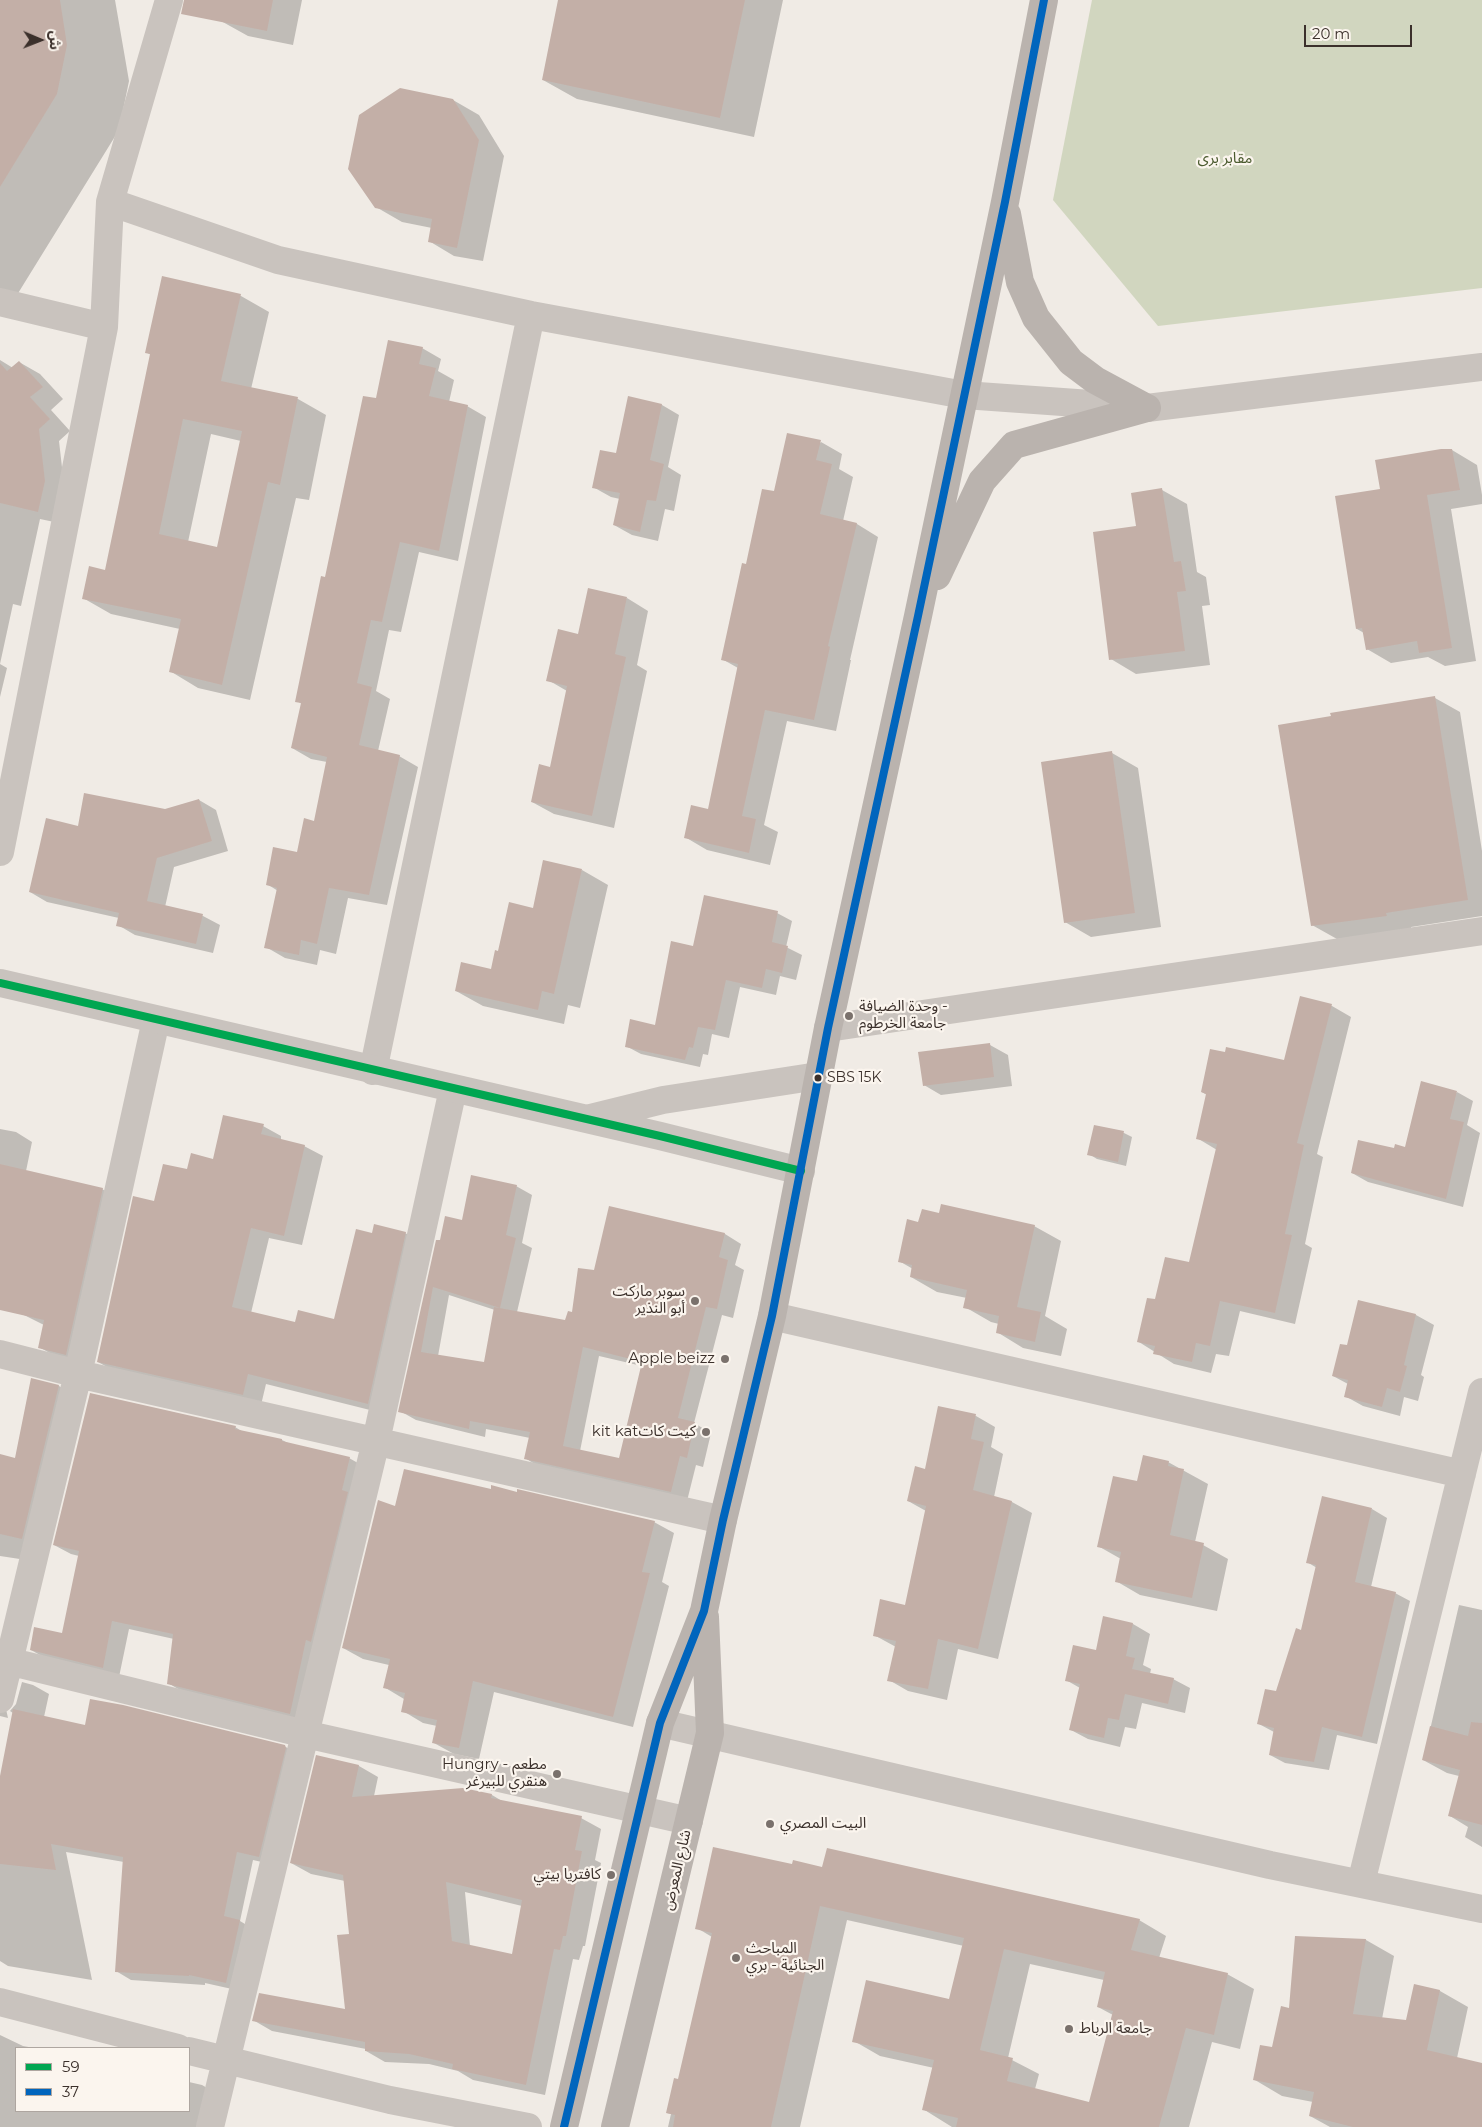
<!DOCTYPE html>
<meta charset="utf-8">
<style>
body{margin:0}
#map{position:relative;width:1482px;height:2127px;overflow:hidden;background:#f0ebe5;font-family:Montserrat,"Noto Sans Arabic",sans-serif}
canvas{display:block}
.legend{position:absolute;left:15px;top:2047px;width:175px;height:65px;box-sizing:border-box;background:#fbf5ee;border:1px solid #aea6a0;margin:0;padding:6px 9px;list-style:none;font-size:15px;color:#3b302b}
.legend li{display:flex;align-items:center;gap:10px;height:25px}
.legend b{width:25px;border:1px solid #aea6a0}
.north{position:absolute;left:15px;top:15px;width:50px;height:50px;-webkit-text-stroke:4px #fbf5ee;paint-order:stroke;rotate:91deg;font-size:14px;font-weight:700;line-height:20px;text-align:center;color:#3b302b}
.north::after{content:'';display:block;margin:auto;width:18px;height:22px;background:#3b302b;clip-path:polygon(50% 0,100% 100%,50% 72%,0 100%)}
.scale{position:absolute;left:1304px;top:25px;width:108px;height:22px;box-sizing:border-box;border:2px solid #3b302b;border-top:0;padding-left:6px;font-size:15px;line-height:18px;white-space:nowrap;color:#3b302b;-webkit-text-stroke:4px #fbf5ee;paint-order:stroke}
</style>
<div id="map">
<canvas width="1482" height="2127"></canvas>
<ul class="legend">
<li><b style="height:6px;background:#00a651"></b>59</li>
<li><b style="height:6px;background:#0065bd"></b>37</li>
</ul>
<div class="north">ش</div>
<div class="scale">20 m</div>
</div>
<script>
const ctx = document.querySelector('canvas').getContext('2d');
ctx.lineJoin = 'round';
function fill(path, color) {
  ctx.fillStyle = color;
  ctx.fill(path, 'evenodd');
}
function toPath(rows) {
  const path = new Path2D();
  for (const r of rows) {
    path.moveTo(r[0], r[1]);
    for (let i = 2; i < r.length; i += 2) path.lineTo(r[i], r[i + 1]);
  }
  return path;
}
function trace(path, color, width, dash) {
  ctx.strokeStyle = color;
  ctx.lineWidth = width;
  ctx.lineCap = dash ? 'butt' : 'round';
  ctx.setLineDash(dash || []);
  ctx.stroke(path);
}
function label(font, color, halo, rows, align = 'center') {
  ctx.font = font + ' Montserrat,"Noto Sans Arabic",sans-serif';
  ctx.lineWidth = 4.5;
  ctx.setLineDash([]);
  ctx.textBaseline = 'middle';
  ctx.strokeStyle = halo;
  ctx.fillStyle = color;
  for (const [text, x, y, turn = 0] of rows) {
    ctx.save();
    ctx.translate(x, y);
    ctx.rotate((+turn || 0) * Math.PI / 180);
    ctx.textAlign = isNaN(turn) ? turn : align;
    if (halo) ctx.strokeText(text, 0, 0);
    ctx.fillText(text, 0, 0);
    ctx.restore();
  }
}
fill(toPath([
 [1092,0,1482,0,1482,288,1158,326,1053,200]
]), '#d1d6bf');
fill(toPath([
 [0,0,115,0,129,81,119,130,12,303,0,298],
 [226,0,302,0,293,45,248,36,221,21],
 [560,0,783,0,754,137,577,99,543,80],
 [453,100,479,115,504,156,483,261,454,256,429,241,432,228,402,222,376,207],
 [163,277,241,296,269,312,251,389,298,399,326,415,309,500,296,498,250,700,198,688,170,671,180,629,111,614,83,598,106,571,151,355,146,352],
 [211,434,241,441,218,548,188,542],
 [422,348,441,359,438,371,454,380,449,402,467,406,486,417,458,561,419,552,401,632,389,630,376,691,390,699,378,751,399,756,418,767,387,905,348,898,336,954,320,950,317,965,285,958,266,947,278,891,267,884,297,853,315,822,327,762,311,759,292,748,302,704,297,701,326,579,377,400],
 [0,360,13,368,19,362,40,374,63,399,51,410,70,431,59,441,65,494,59,523,40,519,21,606,13,604,0,664,7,668,0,697],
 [629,398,662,405,679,415,668,467,681,475,674,511,665,509,658,541,632,535,614,525,620,499,611,497,593,487,617,454],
 [821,442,842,454,839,469,853,477,843,521,857,524,878,537,850,660,851,660,836,731,787,721,764,825,778,832,770,865,707,850,685,837,709,810,738,668,722,659,747,566,775,493],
 [1452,450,1477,465,1482,495,1482,504,1451,509,1476,661,1445,666,1428,657,1391,663,1367,649,1364,633,1357,629,1381,490],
 [1162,490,1187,504,1197,572,1206,577,1210,605,1202,606,1210,665,1136,674,1111,659,1137,527],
 [627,598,648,611,637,665,647,671,614,828,554,814,532,802,551,768,567,691,548,680,579,635],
 [1435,698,1460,712,1482,851,1482,916,1411,927,1411,930,1337,939,1312,925],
 [1112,753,1138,768,1161,927,1091,937,1065,922],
 [199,800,216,810,228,851,174,867,165,907,203,916,220,925,213,953,135,935,118,925,119,918,47,902,30,892,165,810],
 [582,870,608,885,580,1008,568,1005,564,1024,483,1006,456,991,492,970,499,952,534,909],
 [777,913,792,921,786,947,802,955,796,980,780,976,776,995,740,987,729,1038,712,1034,708,1055,703,1054,700,1067,641,1054,626,1046,656,1026,694,947],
 [1301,998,1332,1006,1351,1017,1317,1154,1323,1157,1305,1244,1312,1248,1295,1324,1240,1311,1229,1356,1216,1354,1211,1373,1174,1364,1139,1342,1156,1301,1190,1263,1217,1150,1197,1138,1207,1095,1202,1092,1285,1062],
 [990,1045,1008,1055,1012,1086,941,1095,924,1085,920,1054],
 [1457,1092,1473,1101,1467,1125,1480,1133,1463,1207,1368,1182,1352,1173,1395,1150,1405,1148],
 [263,1126,281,1136,281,1140,304,1146,323,1156,302,1245,269,1238,251,1313,296,1323,335,1320,373,1234,405,1233,424,1243,386,1414,266,1384,261,1405,116,1372,98,1362,155,1203,188,1171,214,1160],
 [1095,1126,1124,1133,1132,1137,1126,1166,1097,1159,1089,1154],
 [0,1129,16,1132,32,1142,26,1171,102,1189,119,1199,82,1363,55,1356,39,1347,44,1325,24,1315,0,1218],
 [516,1186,532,1195,522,1243,532,1248,517,1312,566,1321,573,1313,595,1271,610,1207,725,1234,741,1244,735,1265,744,1270,733,1318,722,1315,694,1423,711,1433,703,1467,696,1465,687,1501,541,1468,525,1458,530,1438,486,1429,485,1437,416,1420,400,1411,441,1242,463,1222],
 [449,1295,495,1310,485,1364,438,1356],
 [599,1356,642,1366,620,1459,580,1451],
 [940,1214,1034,1226,1061,1241,1045,1316,1067,1329,1061,1356,1023,1348,997,1332,999,1324,991,1322,965,1307,967,1298,937,1292,911,1277,913,1269,899,1261,919,1223],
 [1359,1301,1416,1315,1434,1325,1421,1375,1424,1377,1418,1401,1404,1397,1400,1416,1363,1406,1345,1396,1348,1384,1333,1376,1348,1347],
 [32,1380,59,1386,73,1395,33,1561,0,1556,0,1455,16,1460],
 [939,1408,976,1416,995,1427,991,1447,1003,1454,994,1497,1012,1502,1032,1513,998,1659,958,1649,947,1700,908,1691,889,1680,896,1647,874,1635,906,1606,926,1511,908,1501,926,1470],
 [235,1427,245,1433,282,1440,290,1444,349,1458,365,1467,306,1723,185,1693,168,1683,174,1639,129,1629,119,1677,47,1659,31,1650,63,1634,79,1556,71,1554,54,1545],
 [1168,1462,1208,1484,1195,1542,1203,1545,1228,1559,1217,1611,1140,1595,1116,1581,1121,1559,1098,1546,1138,1483],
 [492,1490,654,1522,674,1533,662,1582,669,1586,633,1727,494,1692,479,1759,454,1754,434,1743,437,1726,423,1723,403,1711,404,1699,384,1687,389,1665,363,1659,343,1648,396,1507],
 [1372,1509,1387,1518,1371,1587,1395,1593,1410,1601,1377,1744,1337,1735,1329,1770,1285,1763,1270,1755,1274,1732,1259,1724,1277,1693,1302,1631,1317,1568,1307,1562],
 [1459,1605,1482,1610,1482,1847,1465,1837,1468,1827,1450,1816,1459,1776,1447,1773,1423,1760],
 [1104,1618,1133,1624,1150,1634,1143,1665,1151,1669,1150,1674,1173,1679,1190,1688,1185,1713,1142,1703,1136,1729,1125,1727,1120,1747,1088,1739,1071,1730,1080,1688,1066,1680,1097,1651],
 [0,1679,6,1709,8,1718,0,1716],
 [22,1682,33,1685,49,1694,44,1717,86,1726,284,1746,300,1755,275,1865,253,1860,240,1921,255,1930,241,1991,205,1983,205,1985,131,1980,116,1971,124,1862,66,1852,92,1980,8,1966,0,1961,0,1784,16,1715,10,1711,16,1704],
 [317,1756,359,1766,378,1777,374,1796,492,1795,502,1801,581,1818,601,1829,595,1860,601,1863,585,1946,583,1946,579,1960,573,1959,545,2095,473,2080,458,2071,429,2064,385,2062,366,2051,366,2049,272,2031,253,2020,346,2010,350,1935,345,1881,311,1874,291,1863],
 [465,1892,522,1906,513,1955,470,1946],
 [793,1866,823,1869,1139,1920,1166,1936,1159,1958,1227,1974,1254,1989,1240,2049,1212,2042,1189,2127,952,2127,923,2109,934,2068,880,2056,854,2041,950,2000,964,1946,847,1920,800,2127,668,2127,671,2114,667,2113,679,2081,712,1937,697,1928],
 [1030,1964,1104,1980,1098,2007,1113,2015,1090,2103,1035,2089,1039,2074,1008,2058],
 [1296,1937,1366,1940,1394,1956,1382,2019,1407,2021,1415,1985,1440,1991,1468,2007,1457,2058,1482,2064,1482,2127,1330,2127,1310,2116,1313,2102,1282,2096,1255,2080,1273,2049,1291,2009],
 [0,2035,23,2046,34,2048,16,2048,16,2111,189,2111,189,2082,202,2085,221,2096,213,2127,0,2127]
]), '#0003');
fill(toPath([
 [0,0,60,0,67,45,57,94,0,187],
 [184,0,273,0,267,31,181,14],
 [558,0,745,0,720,118,542,80],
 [400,88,453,99,479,140,457,248,428,242,432,219,375,208,348,169,359,115],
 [162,276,241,294,221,381,298,397,280,485,268,482,222,685,169,672,181,619,82,599,89,566,105,570,150,354,145,353],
 [183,419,242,431,217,547,159,534],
 [388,340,423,347,419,364,436,368,429,396,468,405,439,551,400,542,382,622,371,620,357,683,372,687,359,745,400,755,369,895,329,888,317,944,301,940,299,955,264,948,277,888,266,885,273,847,297,852,304,818,314,821,327,757,291,748,301,703,295,702,321,576,325,577,363,396,376,398],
 [19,361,43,387,30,397,50,419,39,429,45,481,38,512,0,503,0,363,7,371],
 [628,396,662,404,650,460,664,464,656,501,647,500,640,532,613,525,620,493,592,488,600,450,616,453],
 [787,433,821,440,816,460,832,464,820,514,857,523,828,646,830,647,814,720,765,710,742,816,756,819,749,853,684,838,691,805,708,809,738,664,721,660,742,563,746,564,762,489,774,491],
 [1441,449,1452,449,1460,490,1427,495,1452,648,1419,653,1417,641,1366,650,1362,628,1356,629,1335,496,1380,489,1375,460],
 [1162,488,1174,562,1181,561,1186,591,1177,592,1185,651,1109,660,1093,532,1136,526,1131,493],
 [588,588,627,597,615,654,626,657,592,816,531,802,539,764,550,767,567,686,546,681,558,629,578,634],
 [1435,696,1468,900,1386,913,1387,916,1311,926,1278,725,1331,716,1330,713],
 [1112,751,1135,913,1064,923,1041,762],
 [84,793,165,809,199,799,212,841,157,858,147,901,203,914,196,944,116,926,119,913,29,892,46,818,78,826],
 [543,860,582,869,554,994,542,991,538,1010,455,991,461,962,491,969,495,950,498,951,509,902,533,908],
 [704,895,778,911,772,942,788,946,782,973,766,969,762,988,726,980,715,1030,698,1027,693,1048,689,1047,685,1060,625,1047,630,1019,655,1025,671,941,693,946],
 [1300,996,1332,1004,1297,1143,1304,1145,1285,1234,1292,1235,1275,1313,1220,1301,1210,1346,1196,1343,1192,1362,1153,1354,1155,1346,1137,1342,1147,1298,1155,1299,1165,1257,1189,1262,1217,1144,1196,1139,1206,1094,1201,1092,1210,1049,1225,1052,1226,1047,1284,1060],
 [990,1043,994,1077,923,1086,918,1052],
 [1421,1081,1457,1091,1450,1119,1464,1122,1446,1199,1351,1173,1358,1140,1394,1148,1395,1144,1405,1147],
 [223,1115,264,1124,261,1134,305,1145,284,1236,251,1228,232,1307,295,1322,298,1310,334,1319,356,1229,372,1233,374,1224,406,1232,368,1404,248,1374,243,1395,97,1362,133,1196,154,1201,163,1164,187,1169,191,1153,213,1159],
 [1094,1125,1124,1131,1118,1162,1087,1155],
 [0,1164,103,1188,66,1355,38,1348,44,1320,0,1310],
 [471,1175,517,1185,506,1235,516,1238,500,1308,433,1287,421,1352,484,1362,494,1307,565,1320,568,1311,572,1312,578,1268,594,1270,609,1206,725,1233,719,1257,728,1260,717,1309,706,1307,678,1418,695,1422,687,1458,680,1456,671,1492,524,1459,530,1432,470,1421,469,1429,398,1412,436,1240,440,1240,445,1216,462,1220],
 [583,1347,642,1362,619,1458,563,1446],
 [941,1204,1035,1225,1017,1307,1041,1312,1035,1342,996,1333,999,1316,963,1308,967,1290,910,1277,912,1265,898,1262,907,1219,918,1222,922,1209,939,1213],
 [1358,1300,1416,1314,1404,1365,1407,1366,1400,1392,1387,1388,1382,1407,1344,1397,1348,1380,1332,1376,1340,1344,1347,1345],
 [31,1378,59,1385,22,1539,0,1534,0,1454,15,1458],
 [90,1393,236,1426,235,1429,282,1439,282,1441,350,1457,342,1490,348,1492,311,1642,306,1640,290,1714,167,1684,173,1634,112,1621,103,1668,30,1650,34,1627,62,1633,79,1551,53,1545],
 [938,1406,976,1414,971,1439,984,1442,973,1490,1012,1501,978,1649,938,1639,928,1689,887,1681,896,1641,873,1636,880,1599,905,1605,926,1506,907,1501,915,1466,925,1469],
 [1143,1455,1169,1461,1168,1466,1184,1469,1170,1535,1204,1543,1192,1598,1115,1582,1121,1552,1097,1547,1113,1476,1137,1481],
 [404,1469,491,1489,491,1485,517,1492,517,1489,655,1521,642,1572,650,1573,613,1717,473,1681,459,1748,432,1743,437,1720,401,1712,405,1693,383,1688,390,1659,342,1648,378,1500,395,1506],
 [1322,1496,1372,1508,1355,1582,1396,1592,1362,1737,1322,1727,1314,1762,1269,1755,1274,1728,1257,1724,1265,1689,1276,1691,1296,1628,1301,1630,1316,1565,1306,1563],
 [1103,1616,1133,1623,1126,1656,1135,1658,1132,1669,1174,1678,1168,1704,1125,1694,1119,1720,1108,1718,1104,1738,1069,1730,1080,1684,1065,1681,1073,1645,1096,1650],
 [90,1699,123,1705,285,1745,286,1748,259,1857,237,1852,224,1916,240,1920,226,1983,189,1975,189,1976,115,1972,123,1857,51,1844,56,1870,0,1864,0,1776,13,1709,85,1725],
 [1471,1722,1482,1723,1482,1825,1448,1816,1460,1770,1422,1760,1430,1726,1468,1736],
 [316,1755,359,1765,352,1797,463,1788,492,1794,491,1798,582,1816,575,1850,582,1851,566,1936,563,1936,560,1950,554,1949,526,2085,452,2069,453,2064,409,2054,365,2051,365,2042,252,2021,259,1993,345,2009,337,1935,349,1934,343,1875,290,1863],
 [446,1882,522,1900,512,1954,452,1941],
 [713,1847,792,1864,793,1860,822,1867,827,1848,1140,1919,1131,1950,1228,1973,1214,2035,1186,2028,1159,2127,956,2127,958,2118,922,2110,934,2060,852,2042,866,1980,949,1999,964,1938,820,1906,771,2127,673,2127,675,2115,666,2113,674,2078,678,2079,712,1933,695,1929],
 [1004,1949,1105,1972,1097,2007,1113,2011,1089,2102,1007,2081,1013,2058,980,2050],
 [1295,1936,1366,1939,1353,2014,1406,2020,1414,1984,1440,1990,1427,2050,1482,2063,1482,2127,1353,2127,1309,2116,1314,2092,1253,2080,1260,2045,1272,2047,1281,2006,1289,2008]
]), '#c3afa7');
trace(toPath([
 [110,202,278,260,531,315,964,395],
 [0,302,104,327],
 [0,852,104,327,110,202,169,0],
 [828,1028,1482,931],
 [373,1071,531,315],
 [772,1316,1462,1474],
 [0,1354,78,1374,723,1520],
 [0,1659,305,1734,689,1821],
 [0,1699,78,1374,156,1020],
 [1361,1883,1482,1392],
 [0,2002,178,2048],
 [189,2051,390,2100,528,2127],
 [210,2127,376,1441,453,1089]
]), '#c9c3be', 28);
trace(toPath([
 [964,395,1147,408,1482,367],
 [0,983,660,1136,801,1171],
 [590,1118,663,1100,818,1076],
 [660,1723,1270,1865,1482,1909]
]), '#c9c3be', 28);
trace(toPath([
 [1007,214,1020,282,1036,318,1071,362,1095,380,1147,408],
 [937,576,982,481,1014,445,1147,408],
 [564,2127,660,1723,704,1611,723,1520,772,1316,828,1028,918,616,1005,202,1044,0],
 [615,2127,710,1733,705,1617]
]), '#bab3ae', 28);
trace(toPath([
 [0,983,660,1136,801,1171]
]), '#00a651', 8);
trace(toPath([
 [564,2127,660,1723,704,1611,723,1520,772,1316,828,1028,918,616,1005,202,1044,0]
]), '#0065bd', 8);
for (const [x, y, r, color] of [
 [849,1016,5,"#7a716c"],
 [818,1078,4.5,"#3b302b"],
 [695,1301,5,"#7a716c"],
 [725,1359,5,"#7a716c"],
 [706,1432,5,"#7a716c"],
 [557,1774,5,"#7a716c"],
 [770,1824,5,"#7a716c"],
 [611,1875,5,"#7a716c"],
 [736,1958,5,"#7a716c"],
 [1069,2029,5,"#7a716c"]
]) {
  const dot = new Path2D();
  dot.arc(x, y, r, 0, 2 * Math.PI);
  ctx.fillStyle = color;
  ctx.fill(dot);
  trace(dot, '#fbf5ee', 2);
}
label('14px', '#3b302b', '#fbf5ee', [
 ["SBS 15K",827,1078]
], 'left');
label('15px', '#4a5a2e', '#fbf5ee', [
 ["مقابر برى",1225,159]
]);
label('15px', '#3b302b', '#fbf5ee', [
 ["وحدة الضيافة -",859,1007,"left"],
 ["جامعة الخرطوم",859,1024,"left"],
 ["سوبر ماركت",685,1292],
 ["أبو النذير",685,1309],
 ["Apple beizz",715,1359],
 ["kit katكيت كات",696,1432],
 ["Hungry - مطعم",547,1765],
 ["هنقري للبيرغر",547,1782],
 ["البيت المصري",780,1824,"left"],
 ["كافتريا بيتي",601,1875],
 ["المباحث",746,1949,"left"],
 ["الجنائية - بري",746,1966,"left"],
 ["جامعة الرباط",1079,2029,"left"]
], 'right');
label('15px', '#3b302b', '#fbf5ee', [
 ["شارع المعرض",677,1870,-77]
]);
</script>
